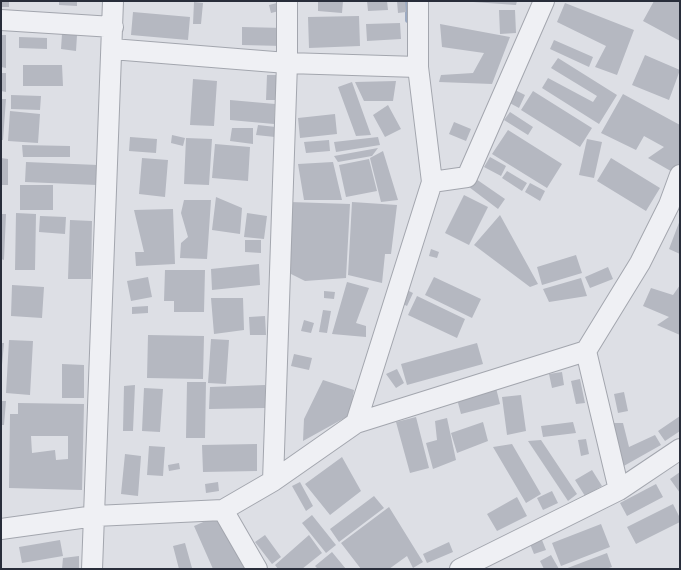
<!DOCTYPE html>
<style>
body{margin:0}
#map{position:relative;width:681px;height:570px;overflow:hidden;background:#dddfe5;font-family:"Fira Sans Condensed",sans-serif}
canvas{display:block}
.frame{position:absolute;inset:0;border:2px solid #282d3a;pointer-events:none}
</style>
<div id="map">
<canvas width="681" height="570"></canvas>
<div class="frame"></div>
</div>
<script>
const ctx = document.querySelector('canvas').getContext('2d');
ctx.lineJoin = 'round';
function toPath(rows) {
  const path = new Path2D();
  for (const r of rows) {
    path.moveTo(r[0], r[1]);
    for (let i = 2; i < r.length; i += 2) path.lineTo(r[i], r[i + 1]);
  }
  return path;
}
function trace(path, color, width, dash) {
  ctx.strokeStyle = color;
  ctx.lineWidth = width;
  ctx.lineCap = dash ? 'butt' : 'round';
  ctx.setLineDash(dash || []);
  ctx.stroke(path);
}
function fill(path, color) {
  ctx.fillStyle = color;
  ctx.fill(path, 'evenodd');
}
trace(toPath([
 [408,1,408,20]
]), '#9caac2', 6);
fill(toPath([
 [1,1,9,1,9,7,1,7],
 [59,1,77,1,77,6,59,5],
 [318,1,343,1,342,13,318,11],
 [367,1,387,1,388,10,368,11],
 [397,1,405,1,406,12,398,13],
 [459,1,517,1,516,5],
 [654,1,680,1,680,41,643,21],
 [194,2,203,3,201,24,193,24],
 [281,2,283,10,271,13,269,5],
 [565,3,634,30,617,75,595,67,606,46,557,22],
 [499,10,515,10,516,33,500,34],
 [133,12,190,17,188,40,131,35],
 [359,16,360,46,309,48,308,17],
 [400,23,401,39,367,41,366,24],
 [440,24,510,37,492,84,439,82,441,75,473,73,484,53,442,47],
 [242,27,284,28,283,46,242,45],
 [62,34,77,35,76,51,61,49],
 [1,35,6,35,6,68,1,67],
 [19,37,47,38,47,49,19,48],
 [554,40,593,57,589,67,550,49],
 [645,55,680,70,669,100,632,85],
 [558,58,617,95,599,124,542,88,548,78,593,102,597,96,551,68],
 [23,65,62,65,63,86,23,86],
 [1,73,6,73,6,92,1,91],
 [267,75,277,75,277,100,266,100],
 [193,79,217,81,214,126,190,125],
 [396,81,393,101,364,101,355,82],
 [352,82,371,135,356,136,338,87],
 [513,89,525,95,519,108,506,101],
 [533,91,592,128,580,147,521,110],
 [623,94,680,125,680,163,676,174,648,158,664,147,644,136,636,150,601,133],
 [11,95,41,96,40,110,11,109],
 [1,99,6,99,3,140,1,140],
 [230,100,275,104,274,124,230,120],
 [388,105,401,129,385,137,373,115],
 [10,111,40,114,38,143,8,141],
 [510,112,533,127,528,135,504,120],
 [335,114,337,134,300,138,298,118],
 [454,122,471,129,466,141,449,134],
 [258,125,276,127,275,137,256,135],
 [232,128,253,128,253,144,230,141],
 [508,130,562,164,547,188,492,154],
 [172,135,185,138,183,146,171,143],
 [130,137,157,139,156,153,129,151],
 [378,137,380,145,336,152,334,142],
 [186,138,212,139,209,185,184,184],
 [587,139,602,142,594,178,579,175],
 [329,140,330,151,306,153,304,142],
 [215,144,250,147,248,181,212,178],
 [22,145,70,146,70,157,23,157],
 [378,148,372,156,338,162,334,156],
 [383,151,398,200,381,202,370,158],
 [490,157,506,166,501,176,484,167],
 [1,158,8,159,8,185,1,185],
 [142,158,168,160,165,197,139,194],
 [611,158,660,188,646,211,597,181],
 [369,159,377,191,346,197,339,165],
 [26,162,98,165,97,185,25,182],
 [333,162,342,200,304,200,298,164],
 [507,171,527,183,522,191,502,178],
 [476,179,505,199,498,209,469,187],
 [530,183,545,191,540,201,525,192],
 [20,185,53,185,53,210,20,210],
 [464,195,488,207,469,245,445,233],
 [216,197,242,208,240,234,212,230],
 [184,200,211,200,207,259,180,258,181,243,188,237,181,213],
 [290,202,350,204,346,278,305,281,289,273],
 [352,202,397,205,391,254,385,254,382,283,348,275],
 [173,209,175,264,136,266,135,252,144,252,134,210],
 [16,213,36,214,35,270,15,270],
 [247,213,267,216,264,239,244,237],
 [1,214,6,214,4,260,1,259],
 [500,215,538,284,530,287,474,245],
 [40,216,66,217,65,234,39,232],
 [70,220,92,221,91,279,68,279],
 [680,220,680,254,669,249],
 [245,240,261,240,261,253,245,252],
 [431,249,439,252,437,258,429,256],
 [576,255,582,273,542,285,537,267],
 [259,264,260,285,212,290,211,269],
 [608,267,613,279,590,288,585,277],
 [165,270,205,270,204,312,174,312,174,301,164,301],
 [148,277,152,297,131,301,127,281],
 [434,277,481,299,472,318,425,295],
 [581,278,587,296,549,302,543,289],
 [347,282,369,288,356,323,366,326,366,337,332,334],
 [12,285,44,287,42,318,11,316],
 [680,285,680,335,657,325,669,317,643,306,651,288,673,295],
 [407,290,413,293,407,306,401,303],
 [324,291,335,292,334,299,324,298],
 [417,296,465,319,457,338,408,315],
 [211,298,243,298,244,330,214,334],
 [148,306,148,313,132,314,132,307],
 [323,310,331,311,327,333,319,332],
 [265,316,266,335,250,335,249,317],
 [304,320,314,323,311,333,301,331],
 [148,335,204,336,203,379,147,378],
 [211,339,229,340,226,384,208,383],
 [9,340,33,341,30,395,6,393],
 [1,343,4,343,2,365,1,365],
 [477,343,483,364,407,385,401,364],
 [294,354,312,358,309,370,291,366],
 [62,364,84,365,84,398,62,398],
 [397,369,404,383,396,388,386,374],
 [562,372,564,385,552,388,549,374],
 [580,379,585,403,576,404,571,381],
 [323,380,354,390,350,415,303,441,304,419],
 [187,382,206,382,205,438,186,438],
 [135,385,133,431,123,431,124,386],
 [265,385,265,408,209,409,210,387],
 [144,388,163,389,160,432,142,431],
 [496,388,500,404,461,414,457,399],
 [624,392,628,411,618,413,614,394],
 [521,395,526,431,507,435,502,397],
 [1,401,6,401,4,425,1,425],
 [18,403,84,404,82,490,9,488,10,414,18,414],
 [31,436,68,436,68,459,56,460,55,450,32,453],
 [680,416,680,431,665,441,658,431],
 [416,417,429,468,410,473,396,422],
 [447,418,456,460,433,469,426,443,437,440,435,421],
 [483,422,488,441,457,453,451,433],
 [573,422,576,433,543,437,541,426],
 [613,423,623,423,629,447,655,435,661,445,622,467],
 [586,439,589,454,581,456,578,440],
 [541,440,577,494,568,501,528,441],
 [257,444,257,471,203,472,202,445],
 [512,444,541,494,526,503,493,447],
 [149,446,165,447,163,476,147,475],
 [125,454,141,456,138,496,121,494],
 [342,457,361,491,330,515,305,484],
 [179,463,180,469,169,471,168,465],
 [592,470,602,486,585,496,575,480],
 [680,472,680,493,670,479],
 [218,482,219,491,206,493,205,484],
 [300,482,313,506,306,511,292,486],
 [656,484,663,497,627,516,620,503],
 [552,491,558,503,543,510,537,498],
 [374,496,384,508,339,542,330,529],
 [517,497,527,516,497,531,487,514],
 [673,504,680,518,680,522,636,544,627,527],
 [389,507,423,562,413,568,407,556,389,569,361,569,341,543],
 [222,514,245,569,213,569,194,526],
 [312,515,336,545,326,553,302,523],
 [601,524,610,547,561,566,552,543],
 [265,535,281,557,272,564,255,542],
 [309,535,322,553,302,569,278,569,275,565],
 [60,540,63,556,22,563,19,547],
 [542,540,546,550,534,554,530,544],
 [449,542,453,552,427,563,423,554],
 [185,543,192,568,179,569,173,546],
 [332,552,346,569,318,569,315,566],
 [607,553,612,567,606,569,565,569],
 [551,555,559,569,544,569,540,561],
 [79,556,79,569,62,569,63,558]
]), '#b5b8c1');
const minor = toPath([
 [1,20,113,27],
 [112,49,287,63,418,67],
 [432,182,467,177,544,1],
 [356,423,586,351],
 [273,481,287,63,287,1],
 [619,490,586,351,640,263,669,205,680,175],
 [223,510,257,569],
 [1,529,95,516,223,510,273,481,356,423,432,182,418,67,418,1],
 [92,569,113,1],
 [460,569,619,490,680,449]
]);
trace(minor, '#a3a6ae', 22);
trace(minor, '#eff0f4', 20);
</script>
